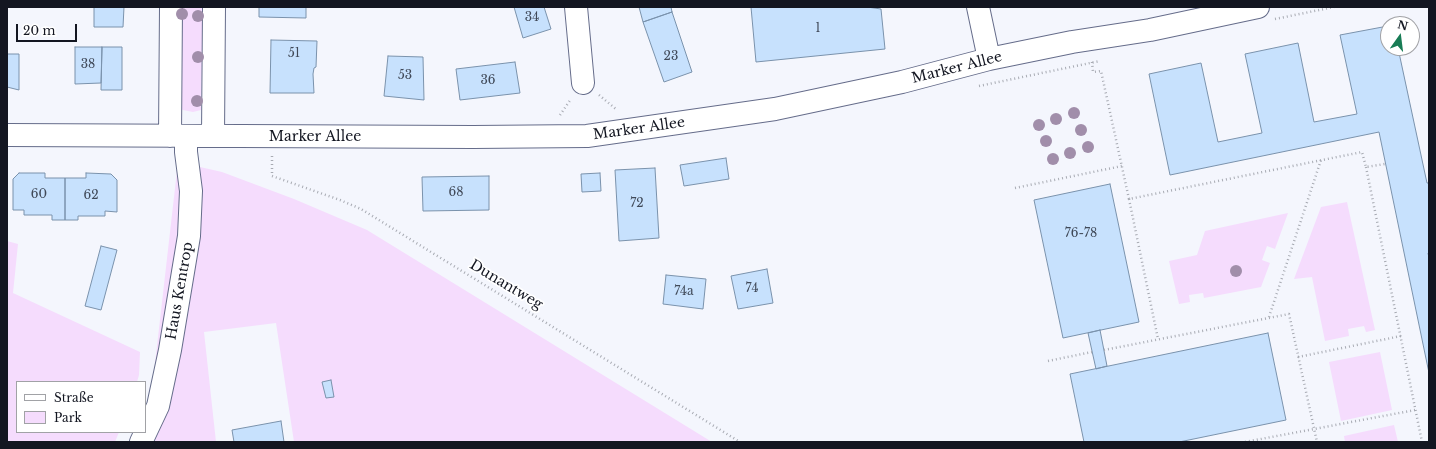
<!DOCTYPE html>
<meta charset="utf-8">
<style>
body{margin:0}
#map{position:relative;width:1436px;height:449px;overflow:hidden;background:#f4f6fd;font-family:"Libre Baskerville",serif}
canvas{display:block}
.frame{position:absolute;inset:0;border:8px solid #131621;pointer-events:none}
.legend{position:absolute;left:16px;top:381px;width:130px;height:52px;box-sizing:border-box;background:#fff;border:1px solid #a1a2a6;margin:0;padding:5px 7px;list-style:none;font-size:12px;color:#131621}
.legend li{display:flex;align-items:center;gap:8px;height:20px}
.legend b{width:20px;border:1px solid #a1a2a6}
.north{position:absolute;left:1380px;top:16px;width:40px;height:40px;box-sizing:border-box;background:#fff;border:1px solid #a1a2a6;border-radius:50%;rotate:14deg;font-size:11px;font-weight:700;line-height:16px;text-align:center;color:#131621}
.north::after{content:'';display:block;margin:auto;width:14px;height:18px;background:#187c55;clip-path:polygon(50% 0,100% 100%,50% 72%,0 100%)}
.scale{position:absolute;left:16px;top:24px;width:61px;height:18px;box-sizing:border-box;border:2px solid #131621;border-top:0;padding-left:5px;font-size:12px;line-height:14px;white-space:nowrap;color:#131621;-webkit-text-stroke:3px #fff;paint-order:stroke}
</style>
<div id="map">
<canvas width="1436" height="449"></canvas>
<div class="frame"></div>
<ul class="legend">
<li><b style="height:5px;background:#fff"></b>Straße</li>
<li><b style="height:11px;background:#f5dcfd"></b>Park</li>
</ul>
<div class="north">N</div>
<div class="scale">20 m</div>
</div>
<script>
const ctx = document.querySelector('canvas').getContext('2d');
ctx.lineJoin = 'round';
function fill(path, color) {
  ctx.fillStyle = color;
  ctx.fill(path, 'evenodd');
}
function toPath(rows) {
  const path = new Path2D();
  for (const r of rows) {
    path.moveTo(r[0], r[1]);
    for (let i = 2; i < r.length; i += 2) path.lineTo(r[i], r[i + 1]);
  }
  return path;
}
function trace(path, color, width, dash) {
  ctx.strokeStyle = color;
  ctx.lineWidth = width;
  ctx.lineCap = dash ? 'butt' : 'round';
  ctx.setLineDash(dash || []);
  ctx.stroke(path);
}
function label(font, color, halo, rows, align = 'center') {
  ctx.font = font + ' "Libre Baskerville",serif';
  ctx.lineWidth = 3.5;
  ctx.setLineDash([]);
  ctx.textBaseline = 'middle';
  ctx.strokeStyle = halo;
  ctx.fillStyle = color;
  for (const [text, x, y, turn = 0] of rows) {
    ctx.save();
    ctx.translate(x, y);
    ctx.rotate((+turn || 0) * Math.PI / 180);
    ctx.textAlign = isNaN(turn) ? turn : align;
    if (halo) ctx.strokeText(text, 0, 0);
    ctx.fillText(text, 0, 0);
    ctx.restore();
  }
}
fill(toPath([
 [179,7,203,7,201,110,193,112,183,110,178,107],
 [178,162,222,172,294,199,367,230,712,442,294,442,276,323,204,332,216,442,137,442,153,381],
 [1347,202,1375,330,1366,332,1364,326,1348,329,1349,336,1325,341,1312,277,1294,279,1321,207],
 [1288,213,1275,249,1267,246,1262,260,1270,263,1261,287,1204,298,1203,293,1189,295,1190,302,1179,304,1169,261,1197,255,1205,231],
 [7,241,18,244,13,293,140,352,139,375,137,382,17,382,17,432,119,432,115,442,7,442],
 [1380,352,1392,410,1341,421,1329,362],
 [1394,425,1398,442,1345,442,1344,436]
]), '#f5dcfd');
const building = toPath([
 [94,7,124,7,123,27,94,27,94,7],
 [259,7,306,7,306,18,259,17,259,7],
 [514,7,544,7,551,29,523,38,514,7],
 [639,7,671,7,672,12,643,22,639,7],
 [751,7,867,7,881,9,885,49,756,62,751,7],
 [672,12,692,72,664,82,643,22,672,12],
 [1388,26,1388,48,1398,48,1427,183,1429,183,1429,253,1428,253,1429,258,1429,373,1379,132,1170,175,1149,74,1201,63,1218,142,1262,133,1245,54,1298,43,1314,122,1357,114,1340,35,1388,26],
 [271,40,317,41,316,67,314,68,313,74,314,93,270,93,271,40],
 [75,47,102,47,101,83,75,84,75,47],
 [102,47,122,47,122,90,101,90,102,47],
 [7,54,19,54,19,90,7,87,7,54],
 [388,56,423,57,424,100,384,96,388,56],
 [515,62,520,93,460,100,456,69,515,62],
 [726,158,729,179,684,186,680,165,726,158],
 [655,168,659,238,619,241,615,170,655,168],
 [19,173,45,173,45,178,65,178,65,220,52,220,52,215,24,215,24,210,13,210,13,179,19,173],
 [86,173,111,174,117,180,117,212,105,211,105,216,78,216,78,220,65,220,65,178,86,178,86,173],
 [600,173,601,191,582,192,581,174,600,173],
 [489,176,489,210,423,211,422,177,489,176],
 [1110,184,1139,322,1063,338,1034,200,1110,184],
 [101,246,117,250,101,310,85,306,101,246],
 [767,269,773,303,738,309,731,276,767,269],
 [666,275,706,279,703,309,663,304,666,275],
 [1100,330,1107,366,1096,369,1088,333,1100,330],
 [1268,333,1286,420,1179,442,1084,442,1070,374,1268,333],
 [331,380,334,397,326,398,322,382,331,380],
 [281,421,284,442,234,442,232,430,281,421]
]);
fill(building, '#c7e1fd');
trace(building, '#7a92ac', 1);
const minor = toPath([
 [576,7,583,83],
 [978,7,989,59],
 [7,135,473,137,587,136,775,109,902,82,989,59,1072,42,1150,30,1258,7],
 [170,136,171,7],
 [213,136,214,7],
 [141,442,158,406,170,350,189,236,191,191,186,152,186,136]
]);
trace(minor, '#656c8a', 24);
trace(toPath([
 [1275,19,1334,7],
 [1092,62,1093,72,1101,71,1129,199,1362,152,1366,167,1385,164],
 [979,86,1100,61],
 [599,95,617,110],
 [560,115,571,99],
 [272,156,272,176,340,200,361,209,740,442],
 [1366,167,1422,442],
 [1015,188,1122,166],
 [1129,199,1158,339],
 [1269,317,1321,160],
 [1104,350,1289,314,1317,442],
 [1298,357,1401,336],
 [1048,361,1092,352],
 [1245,442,1415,410]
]), '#a8abb3', 2.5, [1, 3]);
trace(minor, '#fff', 22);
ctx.fillStyle = '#a18eaa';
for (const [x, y] of [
 [182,14],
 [198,16],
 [198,57],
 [197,101],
 [1074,113],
 [1056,119],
 [1039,125],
 [1081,130],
 [1046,141],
 [1088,147],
 [1070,153],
 [1053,159],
 [1236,271]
]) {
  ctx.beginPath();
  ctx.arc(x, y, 6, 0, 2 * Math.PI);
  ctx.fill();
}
label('12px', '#404958', null, [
 ["34",532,18],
 ["1",818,29],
 ["51",294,54],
 ["23",671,57],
 ["38",88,65],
 ["53",405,76],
 ["36",488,81],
 ["68",456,193],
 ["60",39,195],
 ["62",91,196],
 ["72",637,204],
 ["76-78",1081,234],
 ["74",752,289],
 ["74a",684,292]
]);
label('14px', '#131621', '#fff', [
 ["Marker Allee",957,68,-14],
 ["Marker Allee",639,129,-8],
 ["Marker Allee",315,137],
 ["Dunantweg",506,285,31],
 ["Haus Kentrop",180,291,-80]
]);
</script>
